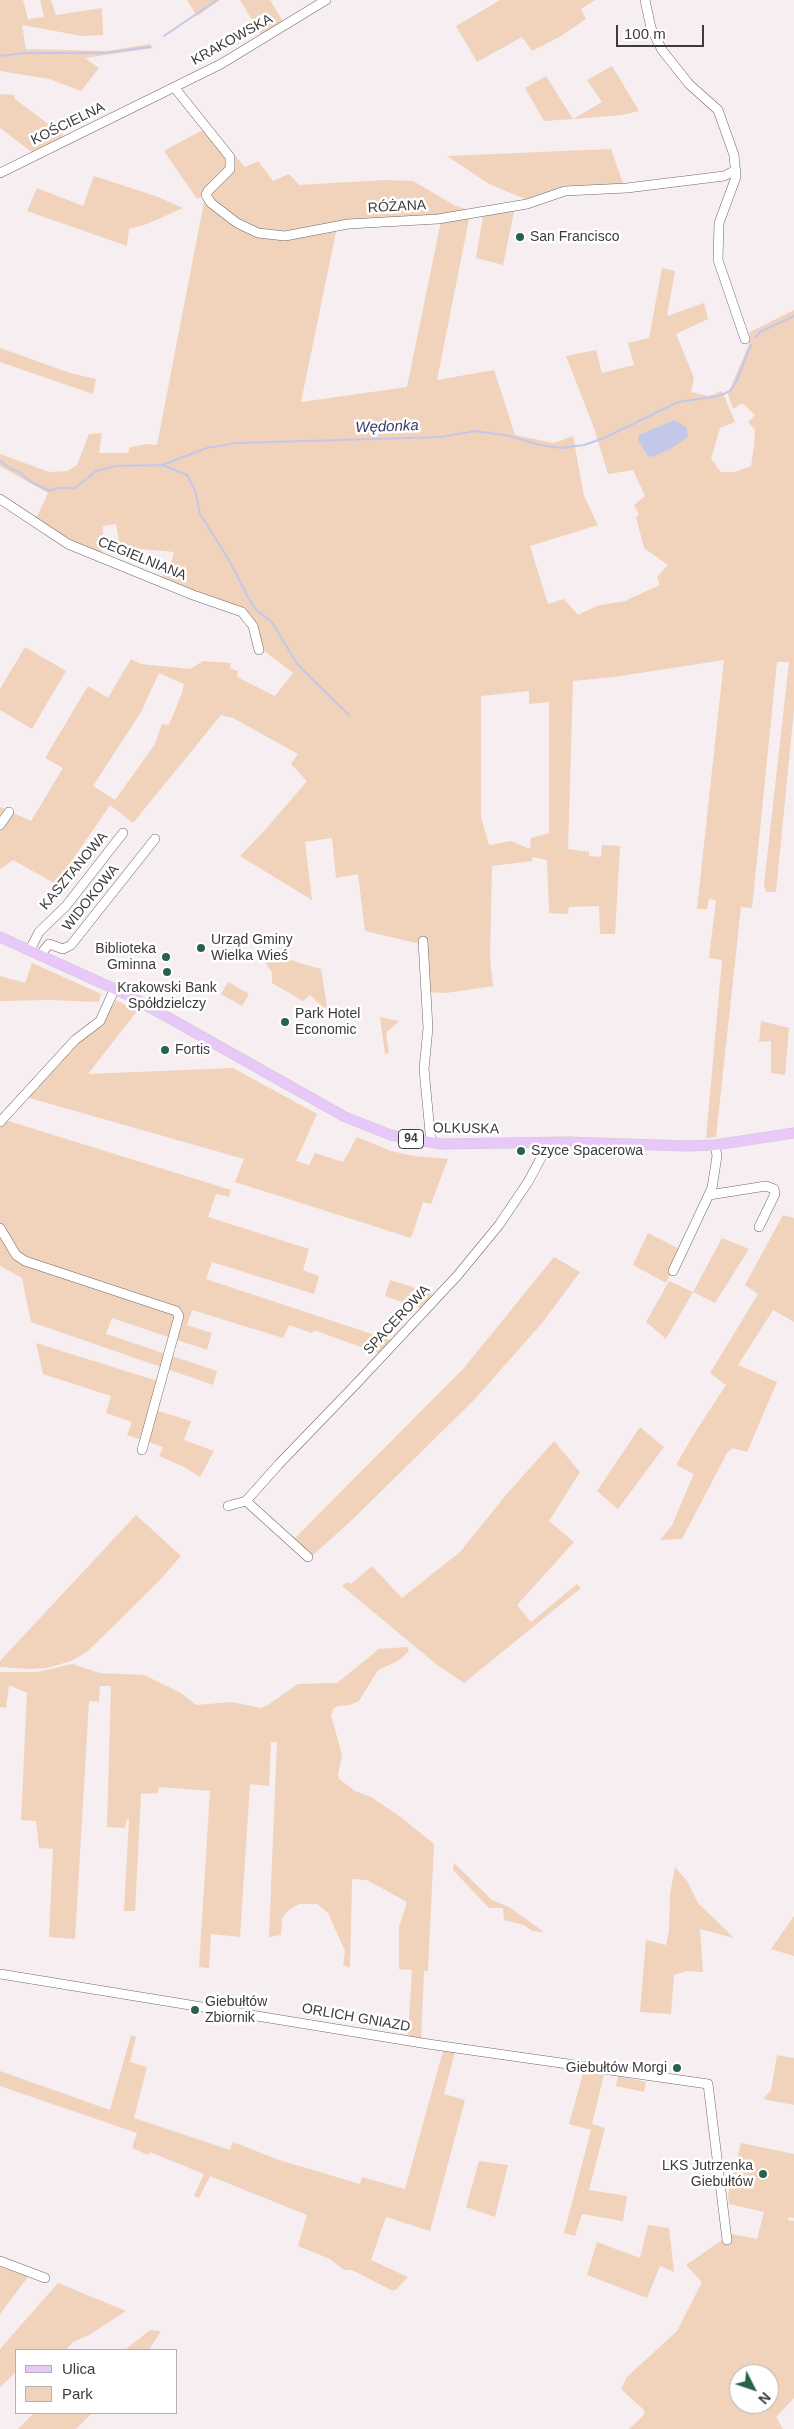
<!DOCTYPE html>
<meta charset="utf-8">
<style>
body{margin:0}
#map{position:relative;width:794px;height:2429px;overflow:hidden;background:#f6eef1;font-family:Arial,sans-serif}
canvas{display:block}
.legend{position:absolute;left:15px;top:2349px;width:162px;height:65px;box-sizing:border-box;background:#fff;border:1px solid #b2b1b1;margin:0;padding:6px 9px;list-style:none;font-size:15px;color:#3e3b3c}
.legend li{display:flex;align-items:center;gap:10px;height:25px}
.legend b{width:25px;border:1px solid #b2b1b1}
.north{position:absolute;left:729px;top:2364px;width:50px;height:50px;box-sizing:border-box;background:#fff;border:1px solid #b2b1b1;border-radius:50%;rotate:131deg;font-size:14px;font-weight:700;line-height:20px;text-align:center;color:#3e3b3c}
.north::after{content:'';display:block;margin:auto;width:18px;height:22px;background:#29624b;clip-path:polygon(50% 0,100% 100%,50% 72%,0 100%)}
.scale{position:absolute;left:616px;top:25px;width:88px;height:22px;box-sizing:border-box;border:2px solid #3e3b3c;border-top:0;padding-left:6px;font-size:15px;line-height:18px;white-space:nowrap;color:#3e3b3c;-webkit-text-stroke:4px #fff;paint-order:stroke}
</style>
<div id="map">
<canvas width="794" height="2429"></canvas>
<ul class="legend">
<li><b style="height:6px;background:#e8c7f9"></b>Ulica</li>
<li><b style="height:14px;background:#f1d2bb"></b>Park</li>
</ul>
<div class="north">N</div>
<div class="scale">100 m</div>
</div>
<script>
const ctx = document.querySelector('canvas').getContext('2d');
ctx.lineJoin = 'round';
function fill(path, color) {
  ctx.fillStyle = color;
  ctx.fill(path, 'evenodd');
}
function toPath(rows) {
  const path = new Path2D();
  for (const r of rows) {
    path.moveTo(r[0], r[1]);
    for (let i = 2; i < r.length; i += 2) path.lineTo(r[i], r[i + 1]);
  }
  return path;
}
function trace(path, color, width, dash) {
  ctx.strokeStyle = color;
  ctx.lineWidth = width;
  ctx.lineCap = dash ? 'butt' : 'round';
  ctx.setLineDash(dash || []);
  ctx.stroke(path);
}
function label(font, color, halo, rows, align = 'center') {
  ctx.font = font + ' Arial,sans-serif';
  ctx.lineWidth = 5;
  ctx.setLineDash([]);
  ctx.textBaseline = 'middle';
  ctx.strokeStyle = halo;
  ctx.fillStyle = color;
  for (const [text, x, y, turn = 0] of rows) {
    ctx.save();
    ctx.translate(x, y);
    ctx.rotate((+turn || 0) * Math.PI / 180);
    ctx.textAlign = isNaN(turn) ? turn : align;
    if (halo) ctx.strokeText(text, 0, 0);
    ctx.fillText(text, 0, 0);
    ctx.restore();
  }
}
fill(toPath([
 [0,0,23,0,28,19,44,17,40,0,51,0,56,15,102,8,103,35,82,36,22,25,26,49,108,51,150,44,153,48,85,58,99,68,81,91,49,79,0,71],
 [187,0,220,0,197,16],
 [240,0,270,0,284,23,262,36],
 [500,0,595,0,581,9,586,19,561,36,532,51,522,37,477,62,456,26],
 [612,66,639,111,622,115,573,119,544,121,525,88,546,76,573,119,602,102,587,80],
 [0,94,14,95,15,99,63,135,60,139,33,153,0,128],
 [210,126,245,167,258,161,273,181,289,174,299,185,385,180,413,181,454,205,471,211,337,227,301,402,407,387,441,221,470,214,437,380,494,370,515,435,554,443,573,436,584,496,598,525,530,546,548,604,564,599,578,615,596,606,625,601,660,585,657,577,668,565,644,548,636,517,639,514,634,505,645,496,633,470,608,474,594,428,566,356,596,350,602,373,634,365,628,343,649,338,662,268,675,271,667,316,704,303,708,319,676,334,694,378,691,392,709,396,722,391,735,422,720,428,711,459,721,472,735,472,751,466,754,447,755,430,748,422,755,415,742,403,733,409,728,394,749,344,750,332,794,310,794,710,776,892,766,892,764,885,789,662,777,662,752,908,741,907,716,1137,706,1138,722,960,709,958,716,900,709,899,707,909,697,909,724,660,614,677,573,681,568,849,589,852,589,856,601,857,602,845,620,846,615,934,600,934,599,906,569,907,568,914,549,913,547,860,532,857,532,861,492,866,490,958,493,986,446,993,424,992,420,944,365,931,358,874,336,878,332,838,305,842,312,900,240,856,265,830,307,781,291,764,298,754,233,718,221,715,133,823,110,805,56,884,13,860,0,869,0,807,31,821,63,768,45,758,88,686,108,698,131,659,141,664,190,669,203,661,231,663,230,668,238,671,237,677,275,696,293,673,263,650,249,613,241,606,210,599,162,578,163,575,168,576,174,552,120,547,116,524,103,526,102,556,80,546,36,519,48,493,0,466,0,454,49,472,68,471,77,465,89,434,102,433,99,453,128,453,130,447,148,444,157,445,204,202,202,196,197,199,164,151],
 [159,673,184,684,182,693,169,725,162,724,155,744,115,800,93,786,141,712],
 [529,691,529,704,549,702,549,833,531,838,530,849,511,841,489,845,481,817,481,696],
 [611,149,624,186,530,201,489,184,447,156],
 [94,176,158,197,183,208,147,224,129,229,127,246,27,211,37,188,83,206],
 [515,207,503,265,476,258,484,211],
 [0,348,70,373,96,379,93,394,0,362],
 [25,647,66,671,32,729,0,710,0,689],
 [266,950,299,963,321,969,328,1012,310,995,303,1001,272,983,272,972,262,958],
 [32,963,101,994,99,1002,51,1000,0,1001,0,976,25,983],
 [228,982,249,994,242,1006,221,994],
 [116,1000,137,1011,88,1074,233,1068,317,1114,296,1161,309,1165,315,1153,343,1162,357,1137,391,1151,414,1156,448,1159,431,1204,423,1202,411,1238,235,1182,244,1159,26,1097,83,1038,99,1027],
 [380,1017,399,1021,386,1033,389,1053,385,1054],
 [761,1021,789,1028,785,1075,771,1073,771,1041,759,1042],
 [5,1120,231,1190,229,1197,216,1194,208,1217,309,1249,303,1270,319,1276,314,1294,212,1262,206,1279,393,1341,380,1354,314,1330,312,1333,289,1325,283,1338,192,1310,187,1325,212,1333,207,1350,112,1318,106,1334,217,1371,213,1385,31,1322,22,1278,0,1266,0,1124],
 [783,1215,794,1218,794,1322,773,1310,738,1365,777,1382,747,1452,733,1448,727,1453,682,1539,660,1540,672,1525,694,1474,676,1465,694,1434,726,1385,710,1373,758,1294,745,1285],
 [648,1233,681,1250,666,1283,633,1265],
 [722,1238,749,1249,715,1303,693,1292,666,1339,646,1322,669,1281,693,1292],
 [554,1257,580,1272,542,1323,475,1399,354,1518,310,1558,294,1539,464,1368],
 [390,1280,429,1292,434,1297,423,1309,385,1296],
 [36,1343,164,1383,155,1410,191,1421,184,1440,214,1451,200,1477,182,1466,159,1456,163,1447,127,1435,132,1422,106,1413,111,1396,43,1374],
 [640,1427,664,1447,618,1509,597,1491],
 [554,1441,580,1472,549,1521,574,1542,517,1605,531,1622,577,1584,581,1588,464,1683,436,1664,342,1586,347,1582,351,1584,372,1566,402,1598,460,1552,506,1495],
 [136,1515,181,1556,160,1580,88,1651,71,1661,47,1668,30,1669,0,1667,0,1661],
 [407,1647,409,1651,398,1661,378,1670,359,1701,350,1705,338,1706,333,1709,331,1715,342,1755,338,1775,339,1779,355,1791,371,1797,402,1818,434,1844,428,1971,424,1971,421,2039,408,2037,412,1970,399,1969,399,1927,407,1902,367,1880,352,1879,350,1968,343,1965,345,1951,328,1913,317,1904,299,1904,289,1910,282,1918,281,1935,269,1937,277,1742,271,1742,269,1786,250,1784,240,1937,211,1934,209,1968,199,1967,210,1791,159,1787,158,1793,141,1794,135,1911,124,1911,129,1819,127,1819,125,1828,107,1827,111,1686,100,1686,99,1702,89,1701,75,1939,49,1937,53,1849,39,1848,36,1821,21,1820,27,1693,9,1685,6,1708,0,1707,0,1672,37,1672,72,1664,100,1673,144,1675,181,1693,196,1705,232,1702,260,1708,268,1705,298,1684,337,1683,379,1649],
 [454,1863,492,1900,509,1907,544,1932,532,1931,524,1925,504,1920,503,1908,489,1908,453,1870],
 [675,1867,687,1881,698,1903,734,1938,700,1929,703,1972,687,1971,674,1975,671,2014,640,2012,646,1940,666,1945,669,1931,670,1895],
 [794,1916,794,1956,771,1949],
 [131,2035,136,2037,130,2062,147,2067,134,2118,230,2150,233,2142,279,2160,360,2184,362,2177,405,2189,443,2051,455,2052,444,2094,465,2100,430,2231,386,2217,371,2260,408,2277,397,2289,393,2291,352,2270,344,2270,330,2259,298,2246,307,2215,210,2176,199,2198,194,2196,204,2174,150,2152,148,2155,132,2148,137,2133,0,2086,0,2071,110,2110],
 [777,2055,794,2058,794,2105,763,2099,771,2090],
 [584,2070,604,2074,592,2124,605,2128,589,2190,627,2196,623,2221,582,2214,575,2236,564,2233,591,2130,569,2124],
 [618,2076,646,2082,644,2092,616,2086],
 [741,2143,794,2154,794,2218,789,2217,788,2220,794,2221,794,2398,776,2417,783,2429,629,2429,644,2415,644,2410,621,2389,627,2377,677,2331,702,2282,686,2265,731,2234,757,2239,764,2212,729,2204,728,2194],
 [739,2374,769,2374,769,2404,739,2404],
 [479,2161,508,2165,495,2217,466,2207],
 [648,2225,669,2228,674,2272,660,2266,647,2298,587,2275,597,2242,640,2258],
 [0,2258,33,2270,0,2314],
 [58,2283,126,2311,89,2335,73,2342,66,2350,16,2350,16,2372,0,2387,0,2349],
 [150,2330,161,2331,149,2350,125,2350],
 [34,2413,92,2413,76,2429,18,2429]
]), '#f1d2bb');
fill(toPath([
 [674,420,686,427,688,437,670,449,652,457,648,456,638,440,639,435]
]), '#c3c8eb');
trace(toPath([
 [164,36,217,0],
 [0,56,25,53,104,53,150,47],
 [755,338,760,332,794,316],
 [0,461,13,470,18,471,31,482,50,491,56,488,75,488,96,471,115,466,162,465,207,448,237,443,441,437,475,431,510,436,540,445,561,448,584,445,604,438,678,402,719,396,730,391,736,382,751,345],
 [162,465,187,475,195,490,200,514,229,560,248,597,256,610,272,622,297,664,349,715]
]), '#c3c8eb', 2);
const minor = toPath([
 [645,0,651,28,662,50,689,84,718,110,734,155,736,177,719,223,718,260,745,339],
 [174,87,230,157,230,169,208,191,206,195,211,203,237,223,258,233,285,236,348,224,438,219,527,204,565,191,627,188,724,176,736,170],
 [0,173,221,64,326,0],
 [0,499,68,544,193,595,242,612,253,626,259,650],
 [0,825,9,812],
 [423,941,428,1028,424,1069,431,1143],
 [30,950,39,932,66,906,123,833],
 [40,955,49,944,63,949,71,945,155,839],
 [0,1122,75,1040,100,1021,115,988],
 [709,1195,766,1186,774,1189,775,1194,759,1227],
 [0,1228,16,1255,25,1261,176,1311,179,1316,142,1450],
 [673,1271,712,1188,717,1156,715,1145],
 [246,1501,308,1557],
 [228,1506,246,1501,279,1464,358,1382,457,1276,499,1225,528,1182,543,1154,543,1143],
 [0,1974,428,2044,708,2084,727,2240],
 [0,2261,45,2278]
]);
const major = toPath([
 [0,937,130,996,345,1117,391,1135,441,1144,568,1142,686,1146,715,1145,794,1133]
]);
trace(minor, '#6f686b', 10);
trace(major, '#cdcccc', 11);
trace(minor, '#fff', 9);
trace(major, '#e8c7f9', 10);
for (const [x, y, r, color] of [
 [520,237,5,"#29624b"],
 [201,948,5,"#29624b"],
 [166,957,5,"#29624b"],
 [167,972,5,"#29624b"],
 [285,1022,5,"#29624b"],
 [165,1050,5,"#29624b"],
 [521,1151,5,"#29624b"],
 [195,2010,5,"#29624b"],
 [677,2068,5,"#29624b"],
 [763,2174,5,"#29624b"]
]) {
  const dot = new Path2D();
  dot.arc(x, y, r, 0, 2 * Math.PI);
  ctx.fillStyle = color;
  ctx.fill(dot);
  trace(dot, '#fff', 2);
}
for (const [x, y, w] of [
 [411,1139,25]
]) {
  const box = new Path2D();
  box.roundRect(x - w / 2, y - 9.5, w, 19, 4);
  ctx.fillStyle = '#fff';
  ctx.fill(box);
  trace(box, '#3e3b3c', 1);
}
label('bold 12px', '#3e3b3c', null, [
 ["94",411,1139]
]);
label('14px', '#3e3b3c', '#fff', [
 ["KRAKOWSKA",232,40,-29],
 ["KOŚCIELNA",68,124,-26],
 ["RÓŻANA",397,207,-3],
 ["CEGIELNIANA",142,559,22],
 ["KASZTANOWA",74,871,-50],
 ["WIDOKOWA",91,898,-51],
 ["OLKUSKA",466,1129,1],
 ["SPACEROWA",397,1320,-47],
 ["ORLICH GNIAZD",356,2018,10]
]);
label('14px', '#3e3b3c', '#fff', [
 ["San Francisco",530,237],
 ["Urząd Gminy",211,940],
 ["Wielka Wieś",211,956],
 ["Biblioteka",156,949,"right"],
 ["Gminna",156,965,"right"],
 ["Krakowski Bank",167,988,"center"],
 ["Spółdzielczy",167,1004,"center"],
 ["Park Hotel",295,1014],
 ["Economic",295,1030],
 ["Fortis",175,1050],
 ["Szyce Spacerowa",531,1151],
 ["Giebułtów",205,2002],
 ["Zbiornik",205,2018],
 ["Giebułtów Morgi",667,2068,"right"],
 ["LKS Jutrzenka",753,2166,"right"],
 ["Giebułtów",753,2182,"right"]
], 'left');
label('italic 15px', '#383b6a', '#fff', [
 ["Wędonka",387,427,-2]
]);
</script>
